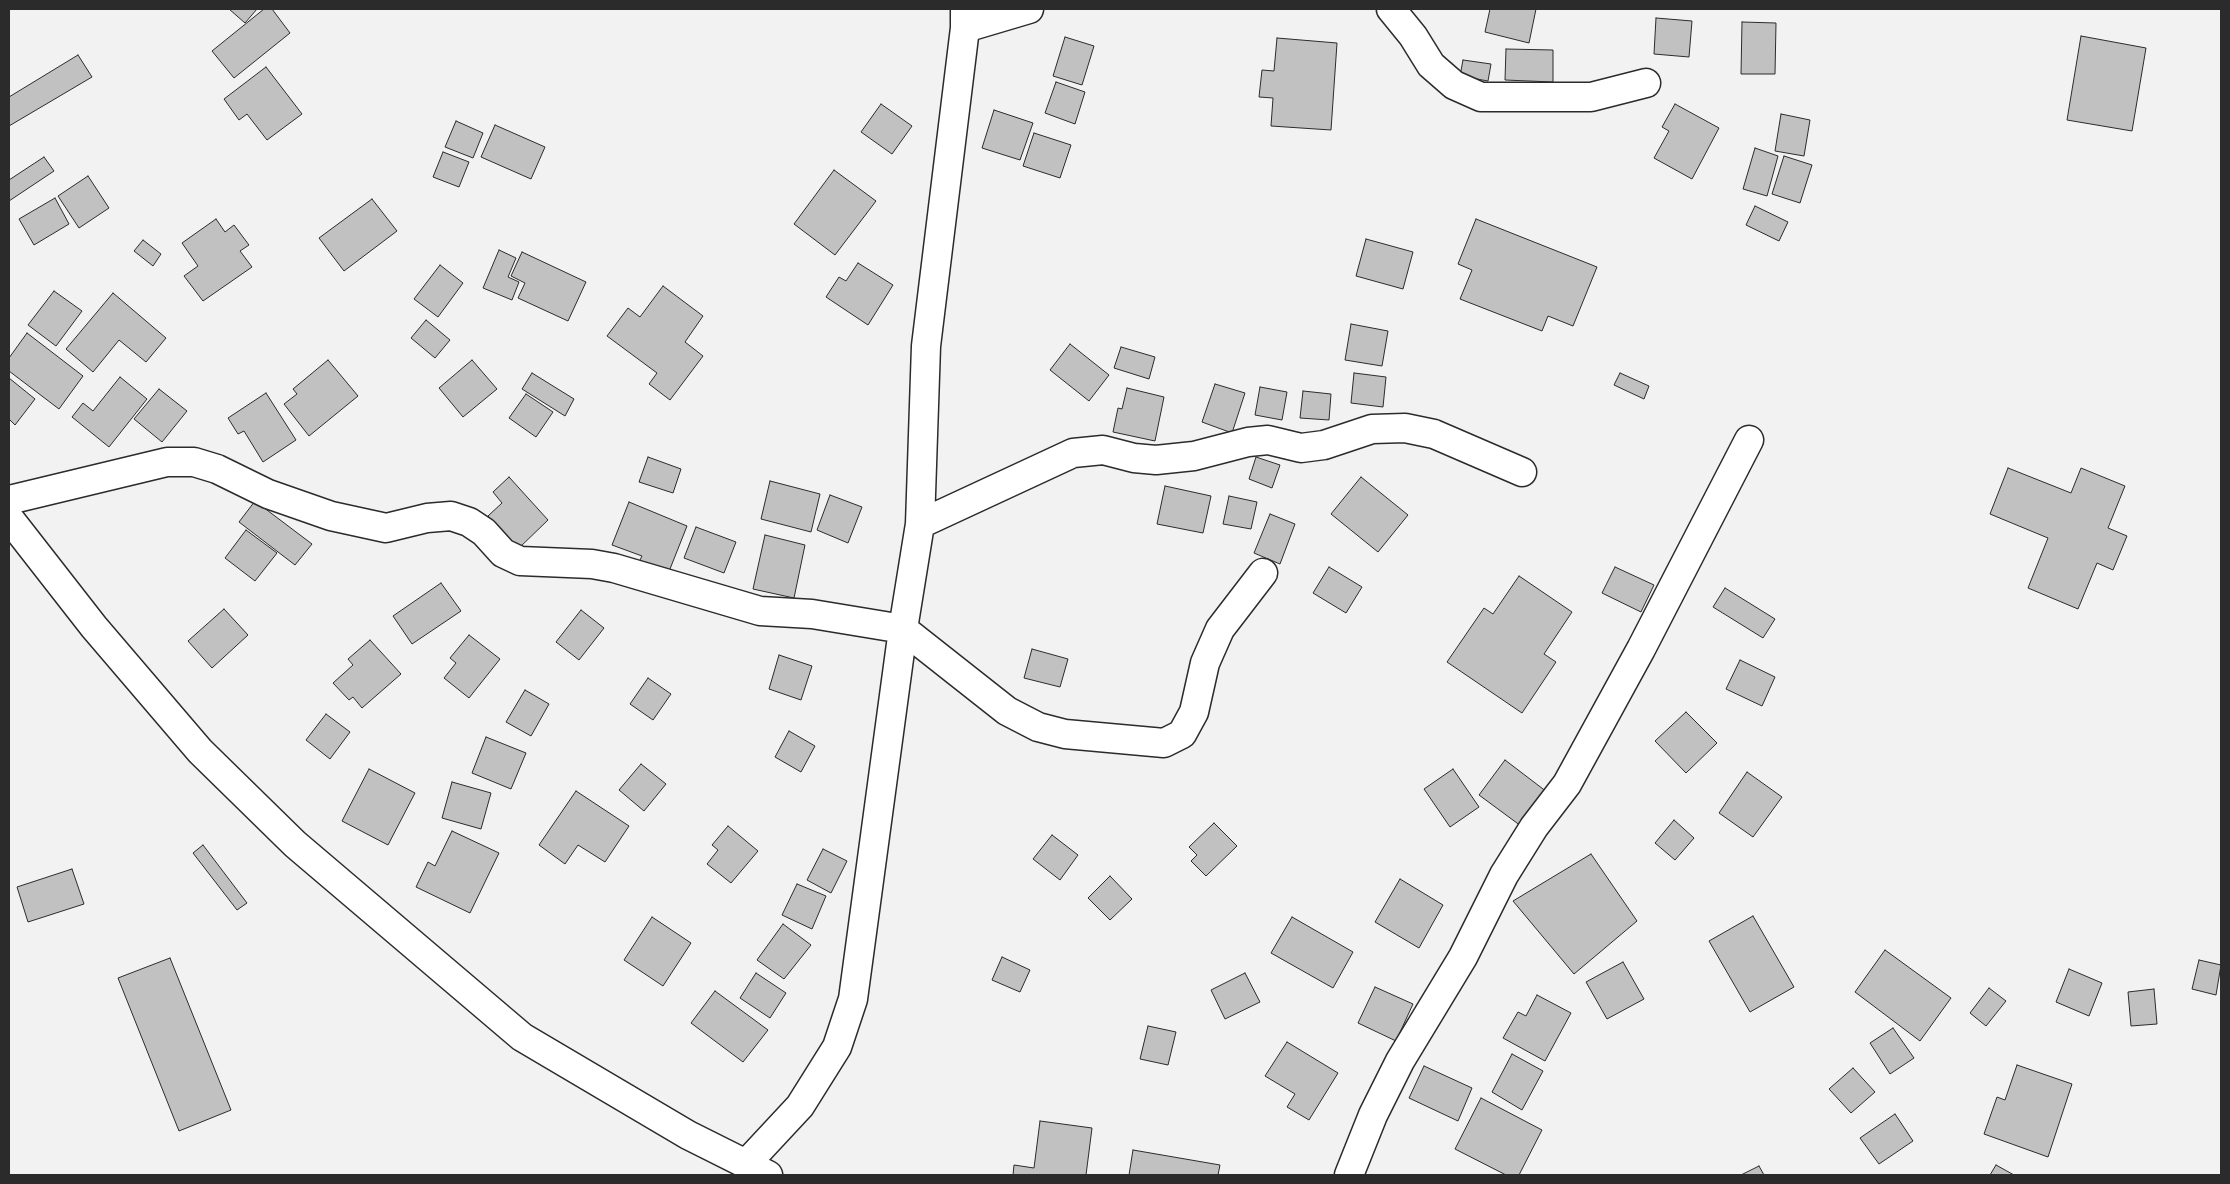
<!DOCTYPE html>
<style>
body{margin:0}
#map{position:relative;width:2230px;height:1184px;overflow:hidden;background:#f2f2f2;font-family:Itim,sans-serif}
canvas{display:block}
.frame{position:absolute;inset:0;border:10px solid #2b2b2b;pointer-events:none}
</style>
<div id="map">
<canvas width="2230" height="1184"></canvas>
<div class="frame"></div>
</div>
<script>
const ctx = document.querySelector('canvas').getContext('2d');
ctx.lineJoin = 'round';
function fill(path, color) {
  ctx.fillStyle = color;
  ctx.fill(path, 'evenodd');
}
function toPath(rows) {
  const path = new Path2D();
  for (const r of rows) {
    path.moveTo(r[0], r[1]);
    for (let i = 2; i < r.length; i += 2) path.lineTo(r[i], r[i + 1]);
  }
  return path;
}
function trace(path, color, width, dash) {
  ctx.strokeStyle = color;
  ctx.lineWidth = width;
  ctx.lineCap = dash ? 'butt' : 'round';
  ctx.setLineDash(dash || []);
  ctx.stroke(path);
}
const building = toPath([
 [229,9,257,9,245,23,229,9],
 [264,9,272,9,290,33,234,78,212,51,264,9],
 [1490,9,1536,9,1529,43,1485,32,1490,9],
 [1656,18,1692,21,1689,57,1654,54,1656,18],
 [1742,22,1776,23,1775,74,1741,74,1742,22],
 [2081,36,2146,48,2132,131,2067,120,2081,36],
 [1065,37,1094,46,1082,85,1053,76,1065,37],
 [1277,38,1337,43,1331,130,1271,126,1273,98,1259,97,1262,70,1274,71,1277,38],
 [1506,49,1553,50,1553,82,1505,80,1506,49],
 [78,55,92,77,9,126,9,97,78,55],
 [1463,60,1491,64,1488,81,1460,76,1463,60],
 [266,67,302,114,267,140,247,114,239,120,224,99,266,67],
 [1056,82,1085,92,1075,124,1045,113,1056,82],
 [881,104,912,126,892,154,861,132,881,104],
 [1675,104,1719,128,1692,179,1654,158,1669,131,1662,127,1675,104],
 [994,110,1033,123,1020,160,982,148,994,110],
 [1781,114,1810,120,1804,156,1775,151,1781,114],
 [456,121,483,133,473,158,445,147,456,121],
 [495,125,545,147,531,179,481,157,495,125],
 [1034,133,1071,145,1060,178,1023,166,1034,133],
 [1755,148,1778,156,1767,196,1743,189,1755,148],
 [443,152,469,162,459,187,433,177,443,152],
 [1784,156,1812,165,1800,203,1772,194,1784,156],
 [44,157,54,171,9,201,9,180,44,157],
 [834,170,876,201,835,255,794,224,834,170],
 [88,176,109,208,79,228,58,196,88,176],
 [55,198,69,224,34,245,19,219,55,198],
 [372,199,397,231,344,271,319,238,372,199],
 [1755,206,1788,222,1779,241,1746,225,1755,206],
 [216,219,225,232,234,225,249,245,240,251,252,267,203,301,184,276,198,266,182,243,216,219],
 [1476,219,1597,267,1573,326,1548,316,1542,331,1460,299,1472,270,1458,264,1476,219],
 [1366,239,1413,252,1403,289,1356,276,1366,239],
 [143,240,161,254,153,266,134,251,143,240],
 [499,250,516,258,508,277,519,282,512,300,483,288,499,250],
 [522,252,586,282,568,321,518,298,525,283,511,276,522,252],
 [858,263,893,285,868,325,826,297,839,277,846,281,858,263],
 [440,265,463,283,438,317,414,299,440,265],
 [663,286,703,316,685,342,703,356,670,400,649,384,657,373,607,336,628,308,640,317,663,286],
 [54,291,82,311,56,346,28,325,54,291],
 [113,293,166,338,146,362,119,340,93,372,66,349,113,293],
 [426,320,450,340,435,358,411,338,426,320],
 [1351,324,1388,331,1382,366,1345,360,1351,324],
 [27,333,83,376,59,409,9,371,9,358,27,333],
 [1070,344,1109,375,1089,401,1050,370,1070,344],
 [1121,347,1155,357,1149,379,1114,368,1121,347],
 [328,360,358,396,309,436,284,404,297,394,293,389,328,360],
 [472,360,497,389,463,417,439,388,472,360],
 [532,373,574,399,565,416,522,389,532,373],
 [1354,373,1386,377,1383,407,1351,403,1354,373],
 [1620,373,1649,386,1644,399,1614,385,1620,373],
 [120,377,147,399,109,447,72,417,83,403,93,411,120,377],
 [9,378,35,399,15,425,9,419,9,378],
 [1215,384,1245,393,1232,433,1202,422,1215,384],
 [1260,387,1287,392,1282,420,1255,415,1260,387],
 [1127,388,1164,397,1155,441,1113,432,1118,408,1122,409,1127,388],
 [159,389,187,411,162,442,134,419,159,389],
 [1303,391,1331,394,1329,420,1300,418,1303,391],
 [266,393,296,440,263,462,244,431,238,434,228,418,266,393],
 [526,394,553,412,536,437,509,418,526,394],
 [648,457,681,469,673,493,639,482,648,457],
 [1256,457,1280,465,1272,488,1249,479,1256,457],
 [2008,468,2071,493,2081,468,2125,486,2108,528,2127,536,2113,570,2097,563,2078,609,2028,588,2048,538,1990,514,2008,468],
 [509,477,548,520,518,549,488,516,502,503,493,492,509,477],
 [1361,477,1408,515,1378,552,1331,514,1361,477],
 [770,481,820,494,811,532,761,519,770,481],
 [1165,486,1211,496,1203,533,1157,524,1165,486],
 [830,495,862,507,848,543,817,530,830,495],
 [1229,496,1257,502,1251,529,1223,524,1229,496],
 [255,501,312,544,295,565,239,522,255,501],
 [629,502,687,526,668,574,639,562,642,556,612,545,629,502],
 [1270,514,1295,524,1280,564,1254,553,1270,514],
 [696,527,736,542,724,573,684,558,696,527],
 [246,530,277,553,255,581,225,558,246,530],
 [765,535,805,545,794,598,753,589,765,535],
 [1329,567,1362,587,1346,613,1313,593,1329,567],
 [1615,567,1654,585,1641,612,1602,593,1615,567],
 [1519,576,1572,612,1544,654,1556,662,1522,713,1447,662,1484,608,1493,614,1519,576],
 [441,583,461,611,412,644,393,616,441,583],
 [1725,588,1775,619,1763,638,1713,607,1725,588],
 [224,609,248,635,212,668,188,641,224,609],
 [581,610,604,628,579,660,556,642,581,610],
 [469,635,500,659,469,698,444,678,456,663,450,658,469,635],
 [370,640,401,674,362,708,353,697,349,700,333,683,353,665,348,659,370,640],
 [1032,649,1068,659,1060,687,1024,678,1032,649],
 [779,655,812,666,801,700,769,689,779,655],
 [1740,660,1775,677,1762,706,1726,689,1740,660],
 [648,678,671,694,653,720,630,704,648,678],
 [525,690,549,704,531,736,506,722,525,690],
 [1686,712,1717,743,1686,773,1655,741,1686,712],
 [326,714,350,732,330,759,306,740,326,714],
 [789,731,815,746,801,772,775,757,789,731],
 [486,737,526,753,511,789,472,773,486,737],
 [1505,760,1547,792,1521,826,1479,795,1505,760],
 [641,764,666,784,644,811,619,790,641,764],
 [369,769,415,793,388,845,342,821,369,769],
 [1453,769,1479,807,1450,827,1424,789,1453,769],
 [1747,772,1782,797,1753,837,1719,813,1747,772],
 [452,782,491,793,481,829,442,818,452,782],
 [576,791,629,826,605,862,578,845,565,864,539,845,576,791],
 [1674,820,1694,838,1675,860,1655,843,1674,820],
 [1214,823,1237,846,1206,876,1191,861,1197,855,1189,847,1214,823],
 [728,826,758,851,731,883,707,864,718,850,712,845,728,826],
 [452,831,499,853,470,913,416,887,428,862,435,866,452,831],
 [1052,835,1078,855,1060,880,1033,859,1052,835],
 [203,845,247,903,237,910,193,853,203,845],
 [823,849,847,861,831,893,807,880,823,849],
 [1591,854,1637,921,1574,974,1513,901,1591,854],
 [72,869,84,904,28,922,17,887,72,869],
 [1110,876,1132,899,1110,920,1088,898,1110,876],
 [1400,879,1443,905,1419,948,1375,922,1400,879],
 [797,884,826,896,812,929,782,915,797,884],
 [1753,916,1794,987,1750,1012,1709,941,1753,916],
 [652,917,691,943,663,986,624,960,652,917],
 [1292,917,1353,952,1333,988,1271,953,1292,917],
 [783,924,811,945,784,979,757,960,783,924],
 [1885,950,1951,998,1920,1041,1855,992,1885,950],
 [1002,957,1030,970,1020,992,992,980,1002,957],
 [170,958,231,1110,179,1131,118,978,170,958],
 [2199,960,2221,965,2216,995,2192,989,2199,960],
 [1623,962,1644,999,1607,1019,1586,982,1623,962],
 [2069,969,2102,983,2089,1016,2056,1002,2069,969],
 [756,973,786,993,770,1018,740,998,756,973],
 [1245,973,1260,1002,1225,1019,1211,990,1245,973],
 [1375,987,1413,1004,1396,1041,1358,1023,1375,987],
 [1989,988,2006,1001,1986,1026,1970,1013,1989,988],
 [2154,989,2157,1024,2131,1026,2128,992,2154,989],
 [715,991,768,1030,743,1062,691,1023,715,991],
 [1537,995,1571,1013,1545,1061,1503,1038,1518,1012,1526,1016,1537,995],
 [1148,1026,1176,1032,1168,1065,1140,1059,1148,1026],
 [1893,1028,1914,1058,1890,1074,1870,1043,1893,1028],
 [1287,1042,1338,1073,1309,1120,1287,1107,1295,1094,1265,1076,1287,1042],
 [1512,1054,1543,1071,1522,1110,1492,1092,1512,1054],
 [2017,1065,2072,1084,2048,1157,1984,1134,1997,1097,2005,1100,2017,1065],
 [1424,1066,1472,1088,1458,1121,1409,1098,1424,1066],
 [1853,1068,1875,1092,1851,1113,1829,1089,1853,1068],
 [1481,1098,1542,1130,1519,1175,1506,1175,1455,1149,1481,1098],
 [1895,1114,1913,1141,1879,1164,1860,1138,1895,1114],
 [1040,1121,1092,1128,1086,1175,1013,1175,1014,1165,1034,1168,1040,1121],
 [1133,1150,1220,1165,1218,1175,1129,1175,1133,1150],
 [1996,1165,2014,1175,1990,1175,1996,1165],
 [1759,1166,1764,1175,1741,1175,1759,1166]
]);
fill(building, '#c1c1c1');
trace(building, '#2b2b2b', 1);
const street = toPath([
 [1391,9,1413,36,1431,65,1454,85,1481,97,1591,97,1646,83],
 [965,28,1029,9],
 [9,500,167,462,194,462,217,469,268,494,331,516,386,528,427,518,451,516,469,522,484,532,503,553,520,561,592,564,614,568,760,611,812,614,903,629,1007,711,1038,727,1065,734,1164,743,1182,734,1194,712,1205,663,1220,629,1263,573],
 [9,518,94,627,200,751,295,844,522,1037,688,1135,768,1175],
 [920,524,1073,453,1103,450,1134,458,1156,460,1194,456,1248,442,1268,440,1301,448,1324,445,1372,429,1405,428,1434,434,1522,472],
 [746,1164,800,1106,837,1047,853,999,903,629,920,524,926,346,965,28,965,9],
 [1349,1175,1373,1115,1400,1061,1463,957,1504,875,1534,827,1567,784,1641,649,1749,440]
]);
trace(street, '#2b2b2b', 31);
trace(street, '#fff', 28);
</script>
